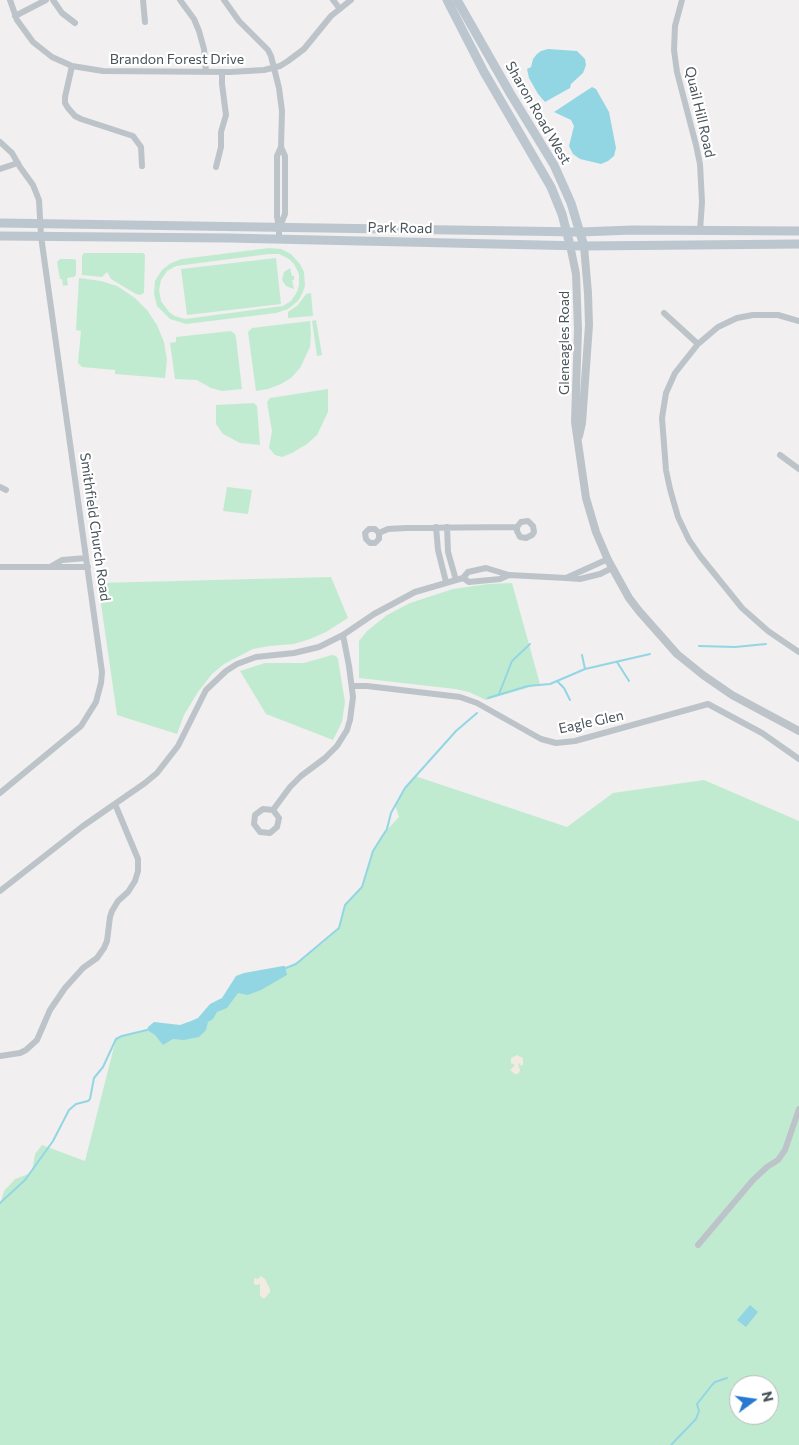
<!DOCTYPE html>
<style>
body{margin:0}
#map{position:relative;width:799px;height:1445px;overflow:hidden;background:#f1efef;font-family:Commissioner,sans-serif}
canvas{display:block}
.north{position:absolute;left:729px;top:1375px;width:50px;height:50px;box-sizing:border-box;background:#fff;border:1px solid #b6babd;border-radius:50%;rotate:76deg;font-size:14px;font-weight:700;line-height:20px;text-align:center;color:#48535a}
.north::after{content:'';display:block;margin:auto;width:18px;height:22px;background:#2979d1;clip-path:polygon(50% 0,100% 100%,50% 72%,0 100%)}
</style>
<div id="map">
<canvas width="799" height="1445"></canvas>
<div class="north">N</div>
</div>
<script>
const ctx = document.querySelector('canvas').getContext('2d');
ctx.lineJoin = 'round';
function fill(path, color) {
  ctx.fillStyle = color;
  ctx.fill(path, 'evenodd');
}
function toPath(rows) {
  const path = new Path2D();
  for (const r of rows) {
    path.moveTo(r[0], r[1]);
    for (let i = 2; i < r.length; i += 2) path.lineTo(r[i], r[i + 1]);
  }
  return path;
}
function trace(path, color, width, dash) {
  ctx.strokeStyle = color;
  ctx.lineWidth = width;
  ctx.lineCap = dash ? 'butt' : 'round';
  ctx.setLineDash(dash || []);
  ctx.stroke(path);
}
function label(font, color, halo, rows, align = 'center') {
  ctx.font = font + ' Commissioner,sans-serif';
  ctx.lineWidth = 4.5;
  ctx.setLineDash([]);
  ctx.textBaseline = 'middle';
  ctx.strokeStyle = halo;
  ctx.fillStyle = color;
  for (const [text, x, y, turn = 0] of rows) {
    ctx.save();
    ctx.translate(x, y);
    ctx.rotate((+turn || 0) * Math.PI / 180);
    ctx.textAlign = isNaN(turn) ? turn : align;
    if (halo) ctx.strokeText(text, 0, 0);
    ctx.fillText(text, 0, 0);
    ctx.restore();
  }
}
fill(toPath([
 [269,248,281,249,291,254,300,264,304,272,305,286,302,294,298,301,288,309,276,313,186,324,170,319,157,306,154,294,155,281,162,270,171,263,182,259],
 [269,254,279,254,289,259,294,264,299,274,299,285,297,292,291,301,283,306,185,319,175,316,169,312,161,301,159,290,161,280,167,271,176,266],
 [84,253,143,253,145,255,144,293,140,295,136,294,111,279,107,272,102,277,82,275,82,256],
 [276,258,281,304,187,315,181,269],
 [60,259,73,259,76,260,76,275,74,277,67,278,68,285,63,286,62,279,60,279,57,262],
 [290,268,292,276,294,276,294,280,292,280,294,289,286,286,282,280,284,272],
 [79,278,101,281,117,286,135,298,147,310,157,325,164,342,167,360,165,378,115,374,115,370,82,367,78,363,81,331,76,330],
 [311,293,313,316,288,318,288,312,298,305,306,294],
 [316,320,322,355,317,356,312,321],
 [310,321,311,334,310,347,300,368,291,378,281,384,268,389,256,391,248,332,252,328],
 [231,331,235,334,236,338,242,389,222,391,211,388,197,380,175,379,170,343,176,342,176,337],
 [328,389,328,412,317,435,307,444,292,453,282,457,275,455,269,448,272,431,267,402,270,398],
 [254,403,257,406,260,445,240,443,223,434,216,424,216,405],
 [227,487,252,490,248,514,223,511],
 [331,577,348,618,326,632,310,639,294,644,269,646,253,649,224,664,212,674,198,692,184,715,177,734,117,715,98,583],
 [512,583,540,684,486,700,469,692,455,689,359,678,359,641,367,631,387,615,410,603,453,589,488,584],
 [332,655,336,656,338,659,345,702,342,722,333,740,266,714,240,671,265,663,304,663],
 [415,776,567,827,613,793,704,780,799,821,799,1445,0,1445,0,1204,4,1191,15,1179,26,1175,32,1171,35,1154,42,1145,85,1161,116,1039,124,1035,147,1030,154,1025,188,1029,228,997,238,979,291,966,323,943,339,928,345,905,362,887,373,851,381,836,399,817,395,805,405,788],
 [739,1385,769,1385,769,1415,739,1415]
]), '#c1ebd0');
fill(toPath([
 [517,1055,523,1058,523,1064,522,1066,518,1063,520,1071,518,1074,515,1074,510,1070,515,1065,511,1063,511,1058],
 [261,1276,265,1279,270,1289,270,1292,265,1298,262,1298,260,1295,260,1284,256,1285,254,1284,254,1278,258,1279]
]), '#f1ebe1');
fill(toPath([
 [548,49,577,51,585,59,586,65,583,73,571,84,570,88,545,102,538,94,529,78,527,69,531,67,533,59,537,54,541,51],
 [592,87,596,89,609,112,616,148,614,156,608,161,601,164,580,159,573,154,569,146,574,126,571,120,554,112],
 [283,966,285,966,287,975,261,990,248,995,238,993,227,1008,217,1012,213,1019,208,1022,206,1030,199,1037,184,1040,173,1039,163,1045,155,1035,147,1030,148,1027,154,1022,180,1025,191,1021,198,1018,210,1004,222,998,236,976,244,973],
 [750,1305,758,1312,746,1327,737,1320]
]), '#92d6e4');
trace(toPath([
 [699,646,735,647,766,644],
 [582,655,585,669],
 [617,662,629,681],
 [557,681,564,688,570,700],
 [499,694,512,661,530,644],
 [488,698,528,686,550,684,585,669,650,654],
 [286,968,296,964,339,928,345,905,362,887,373,851,387,829,391,813,405,788,456,731,477,713],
 [0,1203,25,1180,53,1141,69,1110,76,1104,88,1101,90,1099,94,1078,103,1067,116,1039,122,1036,147,1030],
 [671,1445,696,1419,699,1411,697,1404,712,1385,715,1382,727,1378]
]), '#92d6e4', 2);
trace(toPath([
 [10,0,17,20,33,42,52,57,72,66,103,71,230,72,264,70,280,66,288,61,304,49,331,16,351,0],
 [53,0,62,13,75,23],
 [143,0,145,22],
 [180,0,194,19,199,31,204,49,206,72],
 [224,0,239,21,268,50,271,56,279,88,282,111,281,147,277,156,277,217,279,227,279,239],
 [333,0,340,9],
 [682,0,675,26,674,50,677,72,696,145,700,164,702,202,700,231],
 [15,16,46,0],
 [72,66,65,97,65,103,68,108,75,116,81,119,133,136,141,147,142,166],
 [0,142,12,153,20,167,33,185,39,200,41,236,102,672,101,683,96,702,81,726,0,793],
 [216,167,221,147,221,132,226,115,222,84,222,72],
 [0,169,18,163],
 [280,226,285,214,285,156,281,147],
 [664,313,698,344],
 [799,321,778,315,753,315,737,318,718,327,698,344,675,373,666,393,662,418,666,470,670,489,678,517,689,540,700,556,742,608,768,631,799,652],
 [780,455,799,469],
 [0,487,6,490],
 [436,527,438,550,446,582],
 [447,527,448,552,456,580],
 [379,533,375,529,369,529,365,533,366,539,370,543,375,543,379,539,379,533,388,529,406,528,517,527,517,531,520,537,526,538,532,535,534,532,533,526,528,521,521,522,517,527],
 [86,558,62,560,50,567,88,567],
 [608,559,566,578,580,579,600,574,612,568],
 [0,567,50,567],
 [509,575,500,579,469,582,463,578,468,572,486,568,509,575,566,578],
 [352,686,367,686,460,697,477,703,541,739,556,743,575,741,708,704,762,733,799,759],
 [273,810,279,818,277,827,270,833,260,832,254,824,255,815,263,809,273,810,290,787,301,776,325,758,337,746,347,730,350,720,353,697,349,666,343,635],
 [0,891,83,826,145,783,157,773,178,746,206,690,226,671,237,664,256,657,294,653,319,647,343,635,374,614,415,592,463,578],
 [0,1056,20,1053,26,1050,37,1040,50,1010,65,988,83,968,97,958,104,948,107,941,110,917,112,911,118,901,128,892,135,881,138,871,138,859,115,804],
 [698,1245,753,1180,767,1167,778,1160,785,1150,799,1109]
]), '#bcc4ca', 6);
trace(toPath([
 [570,245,576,274,578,329,575,422,586,498,596,532,608,560,629,598,639,611,677,654,703,675,732,695,799,731],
 [579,436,582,423,589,325,588,293,584,246]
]), '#bcc4ca', 8);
trace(toPath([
 [447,0,484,72,551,187,562,214,570,245],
 [457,0,510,93,554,165,571,203,584,246],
 [0,223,581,232,632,230,799,231],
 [0,236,228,238,584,246,799,244]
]), '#bcc6cf', 9);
label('14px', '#48535a', '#fff', [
 ["Brandon Forest Drive",177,59],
 ["Quail Hill Road",700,112,77],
 ["Sharon Road West",538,113,60],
 ["Park Road",400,228,1],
 ["Gleneagles Road",564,343,-90],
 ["Smithfield Church Road",95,527,82],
 ["Eagle Glen",591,722,-12]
]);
</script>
